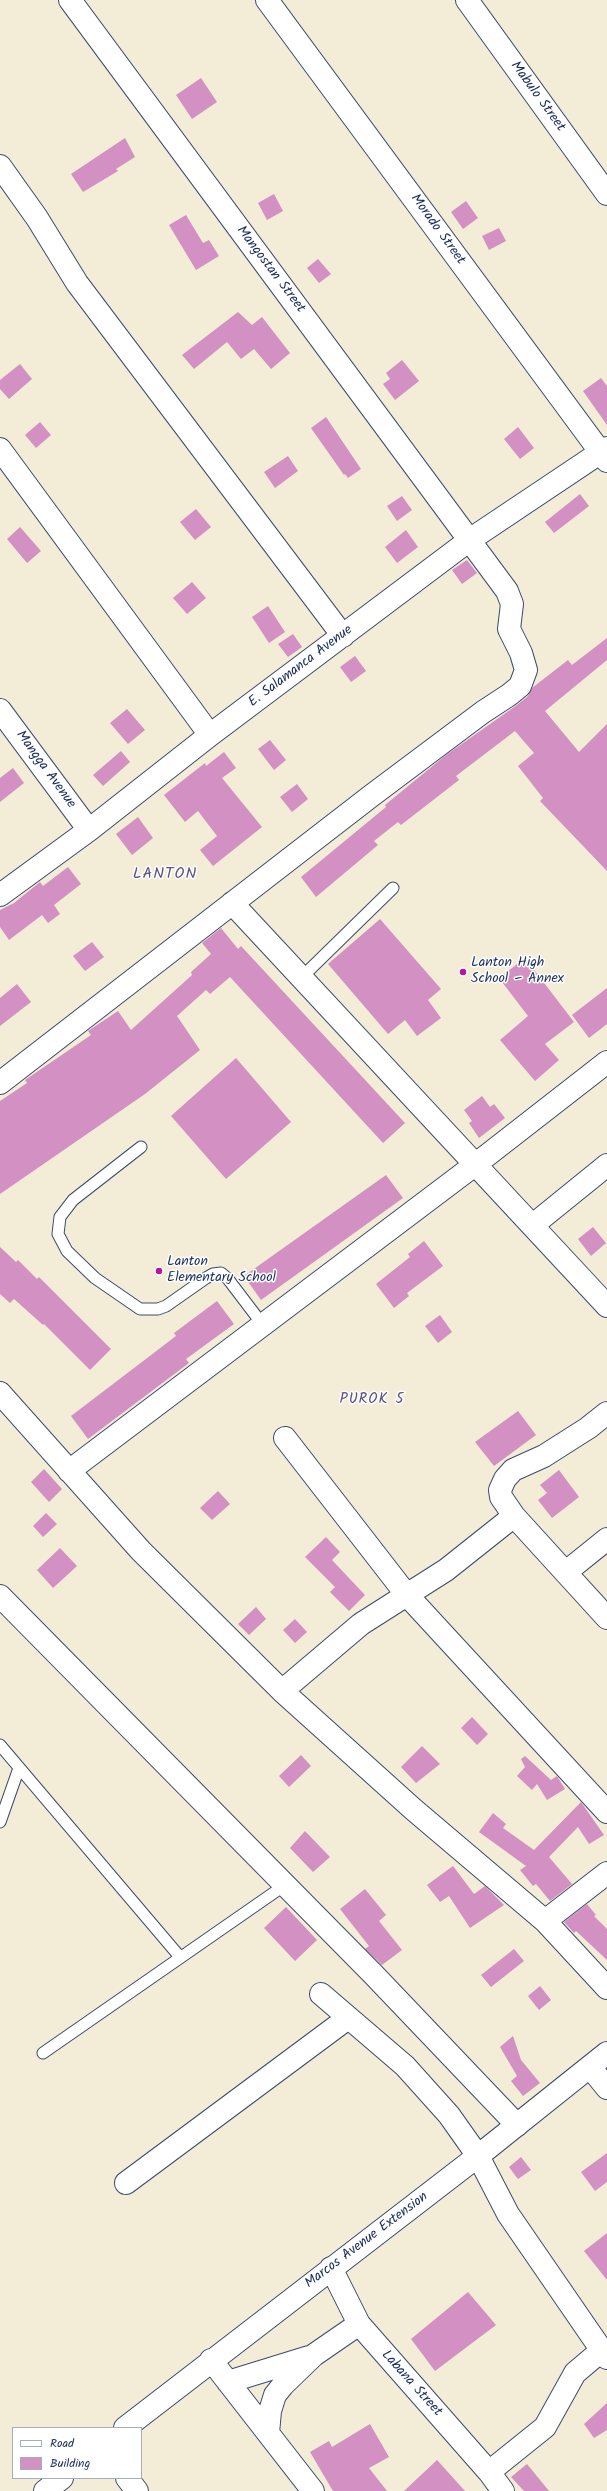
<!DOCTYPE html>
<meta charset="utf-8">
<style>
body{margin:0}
#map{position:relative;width:607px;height:2491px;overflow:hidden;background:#f3ecd6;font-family:Kalam,sans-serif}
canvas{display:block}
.legend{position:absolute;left:12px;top:2427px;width:130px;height:52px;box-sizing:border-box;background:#fff;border:1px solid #a4acbf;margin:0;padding:5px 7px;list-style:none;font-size:12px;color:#1b2f5e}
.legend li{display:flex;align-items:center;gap:8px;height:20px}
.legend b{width:20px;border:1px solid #a4acbf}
</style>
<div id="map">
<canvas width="607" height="2491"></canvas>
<ul class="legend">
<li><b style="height:5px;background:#fff"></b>Road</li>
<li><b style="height:11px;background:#d390c3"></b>Building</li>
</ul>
</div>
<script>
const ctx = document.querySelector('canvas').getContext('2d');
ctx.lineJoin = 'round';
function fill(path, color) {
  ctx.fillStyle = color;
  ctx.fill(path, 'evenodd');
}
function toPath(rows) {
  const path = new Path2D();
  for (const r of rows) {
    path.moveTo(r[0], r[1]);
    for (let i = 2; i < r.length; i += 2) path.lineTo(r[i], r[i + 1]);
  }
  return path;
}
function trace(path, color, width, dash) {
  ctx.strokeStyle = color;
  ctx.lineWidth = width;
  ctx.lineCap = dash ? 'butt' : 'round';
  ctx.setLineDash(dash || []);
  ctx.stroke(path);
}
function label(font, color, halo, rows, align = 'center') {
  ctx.font = font + ' Kalam,sans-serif';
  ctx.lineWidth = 3;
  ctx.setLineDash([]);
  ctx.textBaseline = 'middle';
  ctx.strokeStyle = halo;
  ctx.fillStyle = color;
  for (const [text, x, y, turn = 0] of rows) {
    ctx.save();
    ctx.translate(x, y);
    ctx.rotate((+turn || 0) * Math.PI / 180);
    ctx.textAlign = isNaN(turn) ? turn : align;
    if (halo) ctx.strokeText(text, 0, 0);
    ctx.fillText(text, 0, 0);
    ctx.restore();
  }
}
fill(toPath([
 [201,78,217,102,192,119,176,95],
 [125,138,135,157,116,169,118,171,83,192,71,174],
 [274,194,283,211,267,220,258,203],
 [466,201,478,218,463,229,451,212],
 [186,215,203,243,209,240,219,256,196,270,169,225],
 [499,228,506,241,489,250,482,236],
 [318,259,331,274,319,283,307,268],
 [238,312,252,325,262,317,290,353,271,369,254,349,241,359,227,342,194,369,182,355],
 [402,360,419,381,395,400,383,384,390,379,386,373],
 [20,364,32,379,9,399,0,389,0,380],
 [601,378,607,386,607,425,583,391],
 [326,417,361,469,348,478,345,474,344,475,311,428],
 [40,422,51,435,36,448,25,435],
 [518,427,534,448,520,459,504,439],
 [288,456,298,471,275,488,264,472],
 [580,494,589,506,554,533,545,522],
 [402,496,412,510,397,521,387,506],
 [196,509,211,527,195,540,180,522],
 [20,527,41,551,27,563,7,539],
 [406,530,418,547,397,563,385,547],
 [467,560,477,573,462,584,452,570],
 [192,582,206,598,187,614,173,598],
 [268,606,285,632,269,643,252,617],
 [293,634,302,647,288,657,278,644],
 [607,638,607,660,545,711,579,752,607,724,607,871,540,801,543,798,518,766,534,753,515,731,456,776,459,780,401,825,398,822,374,841,378,845,316,897,301,877,386,807,385,805,446,755,517,705,528,696,532,688,568,660,572,665],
 [355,656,366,671,351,682,340,667],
 [127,709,145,730,128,744,110,723],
 [270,740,286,760,274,770,258,749],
 [121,751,130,762,103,786,93,775],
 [224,752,236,768,222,778,262,827,213,866,200,850,217,836,198,811,185,822,164,795,205,763,206,766],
 [13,768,24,783,0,802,0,778],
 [297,784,308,799,292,812,280,797],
 [138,817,153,838,132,855,116,834],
 [68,867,81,884,54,905,60,914,48,923,42,915,9,940,0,927,0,910,14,903,40,882,43,886],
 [380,919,441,989,428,1000,441,1018,417,1036,405,1020,388,1034,328,964],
 [221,928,238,949,241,946,405,1123,383,1143,230,977,210,994,206,990,177,1016,200,1050,145,1094,0,1194,0,1101,27,1083,25,1080,91,1035,88,1031,118,1011,131,1030,192,975,191,972,211,954,202,943],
 [92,942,104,957,85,971,73,956],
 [525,958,574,1022,545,1044,559,1060,535,1081,500,1040,528,1016,499,978],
 [17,984,31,1002,0,1026,0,998],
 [607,988,607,1024,589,1038,572,1015],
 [236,1058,291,1122,226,1179,171,1116],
 [482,1096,490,1107,494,1104,505,1118,479,1138,469,1123,472,1121,464,1110],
 [386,1175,403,1198,261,1300,244,1276],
 [593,1227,606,1243,591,1256,578,1239],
 [424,1241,443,1266,407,1293,409,1296,394,1308,376,1284,410,1257,408,1254],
 [0,1247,16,1262,18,1260,37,1279,39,1277,111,1349,90,1370,44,1324,43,1325,14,1299,10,1303,0,1294],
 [217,1301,234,1324,186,1359,189,1363,88,1439,71,1416,176,1336,174,1333],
 [440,1315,452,1332,438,1343,425,1326],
 [518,1411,536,1435,494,1466,475,1442],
 [44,1469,62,1489,49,1502,31,1482],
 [559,1470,579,1497,552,1518,538,1500,547,1493,540,1485],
 [218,1491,230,1504,212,1520,200,1508],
 [46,1513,57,1524,43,1537,33,1526],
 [326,1537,340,1552,332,1560,365,1595,349,1611,330,1592,335,1587,305,1557],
 [60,1548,77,1566,53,1588,37,1570],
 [256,1607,266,1619,249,1635,238,1624],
 [295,1619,307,1632,295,1643,283,1630],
 [472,1717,488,1734,477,1745,461,1728],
 [422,1746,440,1764,416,1783,401,1767],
 [301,1755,311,1766,289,1787,279,1776],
 [525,1756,551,1780,557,1776,565,1789,547,1800,537,1784,532,1790,517,1776,525,1767,521,1759],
 [581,1802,604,1835,589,1844,578,1827,549,1857,572,1884,550,1901,536,1884,533,1886,520,1870,526,1866,479,1832,493,1813,506,1824,503,1828,534,1850],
 [305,1831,330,1857,313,1872,290,1848],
 [453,1866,474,1894,485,1886,504,1905,470,1928,449,1896,440,1902,427,1885],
 [365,1889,386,1915,379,1921,402,1950,382,1965,365,1949,369,1946,340,1909],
 [587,1904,596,1915,594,1916,607,1929,607,1960,576,1931,574,1933,564,1922],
 [286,1907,317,1940,295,1961,264,1928],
 [514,1949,524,1961,491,1987,481,1975],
 [540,1986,551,2000,539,2010,528,1996],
 [513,2036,521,2060,540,2083,523,2096,511,2081,517,2076,500,2047],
 [607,2153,607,2182,595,2191,581,2172],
 [521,2157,531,2170,518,2179,509,2167],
 [607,2233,607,2280,584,2251],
 [468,2292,496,2325,435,2371,411,2339],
 [607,2403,607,2430,594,2438,584,2424],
 [370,2424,389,2457,369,2468,387,2491,333,2491,310,2452,329,2441,332,2447],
 [437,2460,465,2491,404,2491],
 [527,2464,549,2491,524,2491,511,2477]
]), '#d390c3');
const service = toPath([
 [301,978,393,888],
 [141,1147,73,1200,60,1217,58,1234,67,1251,95,1278,140,1309,158,1309,166,1306,206,1278,213,1274,221,1273,228,1279,263,1325],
 [0,1745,180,1957],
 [0,1822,19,1768],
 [43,2053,285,1885]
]);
const minor = toPath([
 [267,0,607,461],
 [467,0,607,194],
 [0,166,37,218,77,283,343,636],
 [0,449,210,735],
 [0,710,89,830],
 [0,895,89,830,210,735,471,539,607,448],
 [232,903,607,1306],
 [0,1083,371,796,483,712,509,695,520,686,526,670,521,653,509,629,512,604,507,591,70,0],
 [533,1225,607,1165],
 [0,1393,141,1551,282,1691,413,1809,545,1921,607,1988],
 [285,1438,406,1594,607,1812],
 [69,1471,476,1164,607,1062],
 [514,1516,501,1497,500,1490,505,1479,513,1470,544,1456,588,1428,607,1413],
 [566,1572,607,1539],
 [0,1596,374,1975,517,2125],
 [282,1691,361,1624,446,1570,514,1516,607,1618],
 [545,1921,607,1873],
 [590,2067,607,2088],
 [126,2183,348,2018],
 [331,2268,359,2324,489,2472,503,2491],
 [211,2360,313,2491],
 [228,2382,309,2357],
 [125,2428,478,2156,449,2115,405,2066,321,1994],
 [268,2433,270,2411,275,2395,283,2385,314,2355,359,2324],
 [489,2472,545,2427,575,2373,601,2351],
 [127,2478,137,2491],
 [45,2491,62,2478]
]);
const tertiary = toPath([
 [607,2053,478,2156,508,2214,607,2358]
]);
trace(service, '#3b4b70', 13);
trace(minor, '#3b4b70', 24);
trace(tertiary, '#3b4b70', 24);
trace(service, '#fff', 11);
trace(minor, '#fff', 22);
trace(tertiary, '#fff', 22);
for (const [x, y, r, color] of [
 [463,972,4,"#b5179e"],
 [159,1271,4,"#b5179e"]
]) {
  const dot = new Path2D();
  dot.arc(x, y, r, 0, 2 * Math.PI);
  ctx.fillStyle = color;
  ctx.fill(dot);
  trace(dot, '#fff', 1.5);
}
label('14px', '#1b2f5e', '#fff', [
 ["Mabulo Street",537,97,54],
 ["Morado Street",437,230,54],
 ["Mangostan Street",270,270,53],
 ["E. Salamanca Avenue",301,667,-37],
 ["Mangga Avenue",45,770,54],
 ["Marcos Avenue Extension",367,2241,-37],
 ["Labana Street",411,2384,48]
]);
label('14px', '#1b2f5e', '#fff', [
 ["Lanton High",471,964],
 ["School – Annex",471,980],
 ["Lanton",167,1263],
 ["Elementary School",167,1279]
], 'left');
ctx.letterSpacing = '1px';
label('15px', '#5b5181', '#fff', [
 ["PUROK 5",372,1400]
]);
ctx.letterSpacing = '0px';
ctx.letterSpacing = '1px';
label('16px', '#5b5181', '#fff', [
 ["LANTON",165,875]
]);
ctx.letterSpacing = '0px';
</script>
